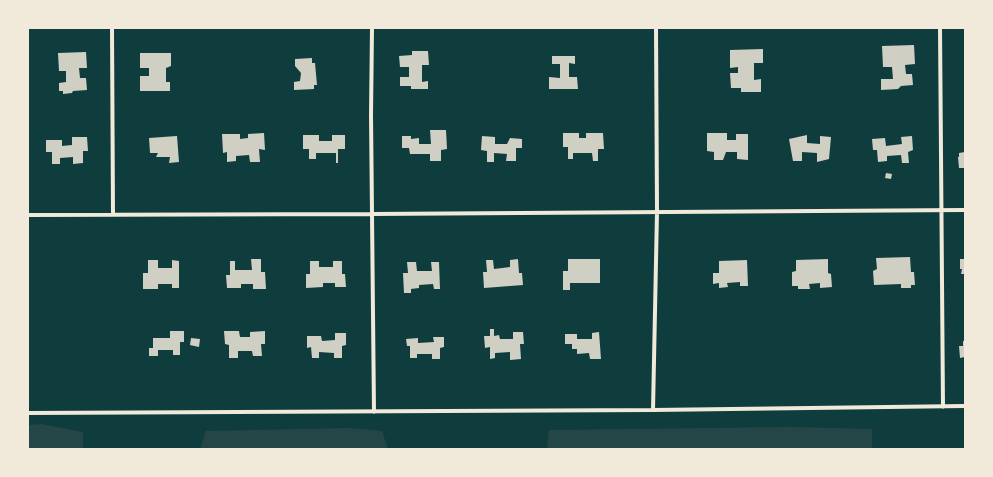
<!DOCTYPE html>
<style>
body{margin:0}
#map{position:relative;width:993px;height:477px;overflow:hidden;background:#0f3d3e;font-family:Poppins,sans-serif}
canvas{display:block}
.frame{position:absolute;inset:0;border:29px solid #f1e9da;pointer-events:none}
</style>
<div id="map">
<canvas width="993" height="477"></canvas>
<div class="frame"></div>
</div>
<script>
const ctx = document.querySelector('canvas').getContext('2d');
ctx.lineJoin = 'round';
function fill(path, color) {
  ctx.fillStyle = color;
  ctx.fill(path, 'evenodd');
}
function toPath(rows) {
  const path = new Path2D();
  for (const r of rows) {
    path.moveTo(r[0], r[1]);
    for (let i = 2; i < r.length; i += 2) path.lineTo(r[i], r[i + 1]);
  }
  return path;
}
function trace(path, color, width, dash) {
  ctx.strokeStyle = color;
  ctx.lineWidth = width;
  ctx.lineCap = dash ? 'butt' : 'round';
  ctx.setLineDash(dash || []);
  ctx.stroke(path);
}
fill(toPath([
 [41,424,83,432,83,449,28,449,28,425],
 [791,427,872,429,872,449,547,449,549,430],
 [349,428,382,431,388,449,200,449,206,431]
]), '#244646');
fill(toPath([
 [914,45,915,64,905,65,906,74,912,74,913,85,901,86,898,89,881,90,881,79,893,79,892,67,883,67,882,46],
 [763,49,763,63,754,63,754,80,761,79,761,92,741,92,741,88,731,88,730,73,738,73,738,67,730,68,730,50],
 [412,51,428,51,429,65,422,65,422,82,428,81,428,89,411,89,411,86,400,86,400,77,409,77,409,67,400,67,399,56,412,55],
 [86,52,87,68,79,68,80,78,86,78,87,90,73,91,72,93,63,94,63,91,59,91,59,83,66,82,66,71,59,71,58,53],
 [140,53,171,53,171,66,166,68,166,82,170,82,170,91,140,91,140,76,149,76,149,68,140,68],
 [552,56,575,56,575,64,569,63,569,77,577,77,578,89,549,89,549,77,560,78,560,64,552,64],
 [312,58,312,63,315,63,317,85,314,85,314,89,294,90,294,82,300,81,301,73,295,66,295,59],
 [430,130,446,130,447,149,441,150,441,161,430,161,430,154,410,154,409,148,402,148,402,136,411,136,411,139,419,138,419,144,431,144],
 [264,133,265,150,259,149,260,162,250,162,249,155,236,156,236,161,227,162,227,152,223,153,222,134,240,134,240,139,248,138,248,134],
 [563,133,579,133,579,138,586,138,586,133,603,133,604,149,598,149,598,161,593,161,592,153,573,153,573,159,568,159,568,147,563,147],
 [707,133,727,133,727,140,736,140,736,134,748,134,748,160,737,159,737,152,726,152,723,160,714,160,714,152,707,151],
 [303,135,319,135,319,141,332,141,332,135,345,135,345,149,338,149,338,163,336,163,336,153,316,153,316,159,309,159,309,149,303,149],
 [807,135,807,143,820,144,820,136,831,137,829,159,817,162,817,153,802,152,802,161,793,161,789,139],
 [177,136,179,162,169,163,170,157,156,157,158,153,150,153,149,138],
 [482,136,495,137,495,144,507,144,510,138,522,139,522,148,516,148,516,161,506,161,507,154,494,153,494,162,487,162,487,151,481,150],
 [912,136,913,150,908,152,909,163,902,163,901,155,887,156,887,161,878,162,877,150,873,150,872,139,885,138,886,146,902,144,901,137],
 [72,137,87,137,88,151,83,151,83,163,73,164,73,157,60,158,60,164,52,164,52,152,46,152,46,140,62,140,62,146,72,145],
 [965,152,965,168,959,168,958,157,959,157,959,153],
 [886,173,892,174,891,179,885,178],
 [910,257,911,272,914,272,915,285,911,285,911,288,901,288,901,284,874,285,873,271,877,269,876,258],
 [251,259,261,259,261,272,265,272,266,289,253,289,253,284,241,284,241,288,227,288,226,275,230,275,230,261,235,261,235,270,252,270],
 [518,259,519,273,522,273,523,285,484,288,483,272,487,272,486,260,493,260,494,269,510,267,510,260],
 [568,259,600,259,600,283,570,283,570,290,563,290,563,271,568,271],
 [828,259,828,273,831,274,832,287,820,288,820,283,809,284,810,289,798,289,798,286,792,286,792,272,796,271,796,260],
 [960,259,965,259,965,274,961,274,962,269,960,269],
 [148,260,158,260,158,268,172,268,172,260,179,261,179,288,172,288,172,284,158,284,158,289,143,289,143,273,148,273],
 [747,260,748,286,740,286,740,282,727,283,728,287,719,288,719,283,713,284,713,273,719,273,719,261],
 [310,261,319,261,319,267,333,267,333,261,342,261,342,274,345,274,346,287,335,287,335,283,323,283,323,287,306,288,306,274,310,274],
 [407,262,416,262,417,271,432,271,431,262,439,262,440,289,434,289,433,284,419,285,419,288,411,289,411,293,404,293,403,273,408,273],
 [490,329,494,329,494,336,499,335,500,339,513,339,513,332,523,332,524,344,520,344,521,359,510,360,510,352,495,353,495,358,490,359,490,347,485,348,484,336,490,336],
 [170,331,184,331,184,342,180,342,180,355,173,355,173,350,158,350,158,356,149,356,149,348,153,348,153,338,170,338],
 [224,331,239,331,240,337,250,337,250,332,265,331,265,344,261,344,262,356,253,356,252,351,238,351,238,358,229,358,229,345,225,344],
 [599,332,601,359,590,359,589,353,577,354,577,349,572,349,572,344,565,344,565,334,577,334,577,339,592,339,592,333],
 [335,333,346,333,346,345,342,346,342,358,334,358,334,353,319,352,319,358,312,358,311,347,307,348,307,336,321,336,322,341,335,340],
 [433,337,444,337,444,347,440,348,440,359,432,359,432,354,417,354,417,358,410,358,410,346,407,346,406,339,418,338,418,343,434,342],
 [191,338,200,339,199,347,190,345],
 [963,341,965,341,965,357,960,358,959,346,963,346]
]), '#cfcfc3');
trace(toPath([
 [112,28,113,214],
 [372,28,371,115,374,412],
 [940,28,943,407],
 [28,215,372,214,965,210],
 [653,410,657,212,656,28],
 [28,413,653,410,965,406]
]), '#f1e9da', 4);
</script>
